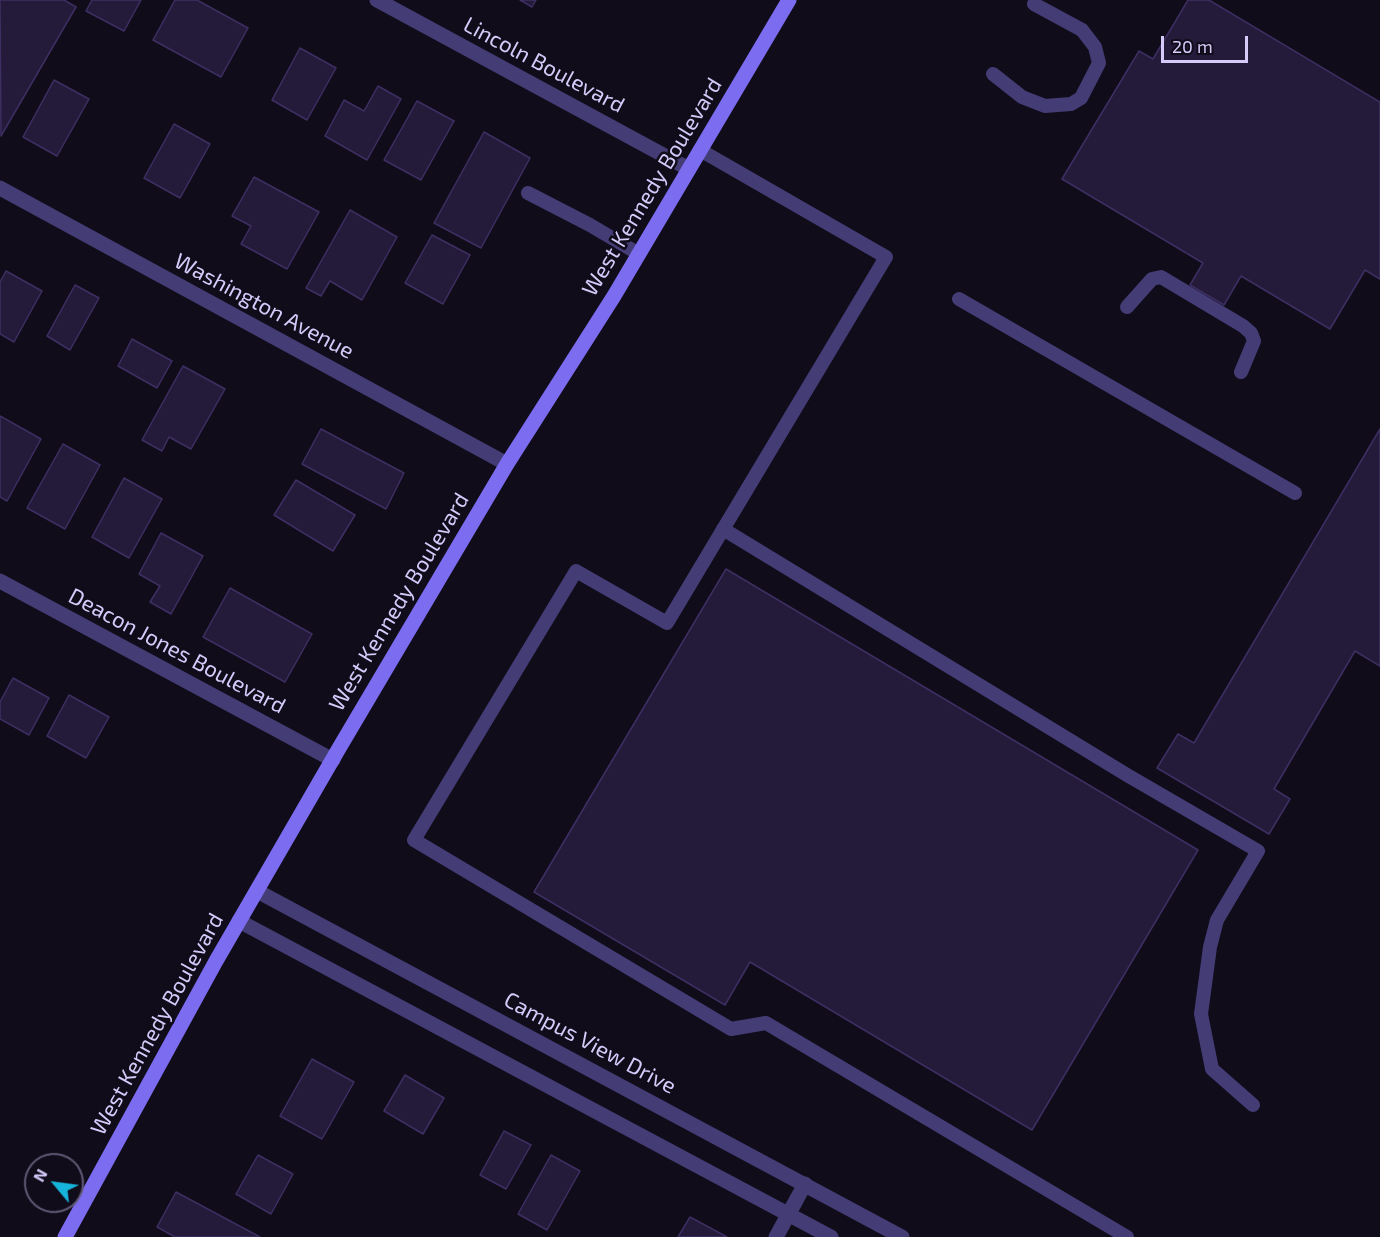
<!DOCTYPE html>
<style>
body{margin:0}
#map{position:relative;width:1380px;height:1237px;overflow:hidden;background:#100c1a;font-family:"Exo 2",sans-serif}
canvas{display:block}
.north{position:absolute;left:24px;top:1153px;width:60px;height:60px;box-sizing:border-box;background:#100c1a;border:2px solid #5f5874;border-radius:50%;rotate:299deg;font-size:16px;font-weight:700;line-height:24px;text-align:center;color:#d5cbfa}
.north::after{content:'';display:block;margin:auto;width:21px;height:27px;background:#16b4da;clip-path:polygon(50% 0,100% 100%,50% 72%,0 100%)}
.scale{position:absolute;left:1161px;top:36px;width:87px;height:27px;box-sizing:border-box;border:3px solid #d5cbfa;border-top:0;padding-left:8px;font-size:18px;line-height:21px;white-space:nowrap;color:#d5cbfa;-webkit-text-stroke:4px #100c1a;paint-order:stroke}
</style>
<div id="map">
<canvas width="1380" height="1237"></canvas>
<div class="north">N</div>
<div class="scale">20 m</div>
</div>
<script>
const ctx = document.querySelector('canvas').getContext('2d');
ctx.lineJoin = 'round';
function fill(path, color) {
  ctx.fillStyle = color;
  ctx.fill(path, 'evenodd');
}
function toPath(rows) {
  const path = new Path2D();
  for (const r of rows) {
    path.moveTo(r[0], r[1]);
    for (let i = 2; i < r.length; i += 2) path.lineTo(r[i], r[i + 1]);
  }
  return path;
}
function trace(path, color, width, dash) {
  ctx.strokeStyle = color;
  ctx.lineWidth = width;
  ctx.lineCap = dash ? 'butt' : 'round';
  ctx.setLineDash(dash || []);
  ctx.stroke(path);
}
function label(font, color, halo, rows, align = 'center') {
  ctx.font = font + ' "Exo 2",sans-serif';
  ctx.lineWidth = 5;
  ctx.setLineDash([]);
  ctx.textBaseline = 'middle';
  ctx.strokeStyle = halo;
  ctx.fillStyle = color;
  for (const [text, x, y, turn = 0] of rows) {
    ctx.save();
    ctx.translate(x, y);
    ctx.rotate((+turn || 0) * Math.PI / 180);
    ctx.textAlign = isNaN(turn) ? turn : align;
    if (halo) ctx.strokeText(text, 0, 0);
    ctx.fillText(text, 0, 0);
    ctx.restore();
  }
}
const building = toPath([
 [0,0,64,0,76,7,1,136,0,0],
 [92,0,141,0,124,31,86,11,92,0],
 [175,0,197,0,248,28,221,77,153,40,175,0],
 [520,0,536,0,532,7,520,0],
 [1188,0,1209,0,1380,102,1380,279,1365,270,1330,329,1241,276,1224,305,1190,285,1203,263,1062,179,1139,51,1153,59,1188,0],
 [300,48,336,68,307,120,272,100,300,48],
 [54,80,89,99,57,156,23,137,54,80],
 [378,86,401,99,367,160,325,136,344,100,364,111,378,86],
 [417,101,454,121,421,180,384,160,417,101],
 [174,124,210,144,180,198,144,178,174,124],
 [484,132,530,158,481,248,434,223,484,132],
 [254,177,319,212,287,269,241,244,251,226,232,216,254,177],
 [350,210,397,237,362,300,330,281,321,296,306,288,350,210],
 [432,235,470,255,443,304,405,283,432,235],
 [6,271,42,291,14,342,0,334,0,282,6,271],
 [75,285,99,298,70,350,47,336,75,285],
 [132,339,172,361,157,388,118,366,132,339],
 [183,366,225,389,191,449,169,437,162,451,142,440,183,366],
 [0,416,41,439,7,501,0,497,0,416],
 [321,429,404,473,386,509,302,464,321,429],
 [1380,429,1380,666,1355,651,1274,789,1290,799,1269,834,1157,768,1178,734,1194,743,1380,429],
 [63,444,100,465,65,529,27,508,63,444],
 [124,478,162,499,129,558,92,537,124,478],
 [296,480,355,515,333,551,274,515,296,480],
 [161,533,203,556,171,614,150,602,160,586,139,574,161,533],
 [726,569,1198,850,1032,1130,750,962,725,1005,534,892,726,569],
 [230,588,312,634,285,682,203,637,230,588],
 [13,678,49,698,29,735,0,719,0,702,13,678],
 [69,695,109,717,86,758,47,736,69,695],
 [312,1059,354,1082,322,1139,280,1116,312,1059],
 [405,1075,444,1098,423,1134,384,1111,405,1075],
 [504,1131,531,1145,506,1189,480,1175,504,1131],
 [258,1155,293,1174,271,1214,236,1194,258,1155],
 [551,1155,580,1171,547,1230,518,1214,551,1155],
 [176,1192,260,1237,175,1237,157,1227,176,1192],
 [690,1217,727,1237,678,1237,690,1217]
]);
fill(building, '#241a39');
trace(building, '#3e2f63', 1.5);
trace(toPath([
 [993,74,1022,97,1045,106,1071,104,1081,98,1099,63,1095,47,1082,30,1034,4],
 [700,150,886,257,667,623,576,571,414,840,731,1029,766,1023,1127,1237],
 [528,193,590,225,639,254],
 [959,299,1295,493],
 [1127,307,1152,279,1161,277,1243,326,1251,333,1254,341,1241,372],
 [723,529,1127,775,1258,851,1217,920,1210,947,1201,1014,1212,1069,1253,1105]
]), '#443c75', 14);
trace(toPath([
 [377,0,689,169],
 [0,188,507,464],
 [0,581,333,760],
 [257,891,902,1237],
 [239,921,831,1237],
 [776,1237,805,1184]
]), '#443c75', 15);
trace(toPath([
 [65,1237,216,961,338,750,507,464,614,296,789,0]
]), '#7c6cf0', 15);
label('22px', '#d5cbfa', '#100c1a', [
 ["Lincoln Boulevard",544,65,28],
 ["West Kennedy Boulevard",652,187,-59],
 ["Washington Avenue",264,306,28],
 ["West Kennedy Boulevard",399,602,-59],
 ["Deacon Jones Boulevard",177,651,28],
 ["West Kennedy Boulevard",157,1024,-61],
 ["Campus View Drive",590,1043,28]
]);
</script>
